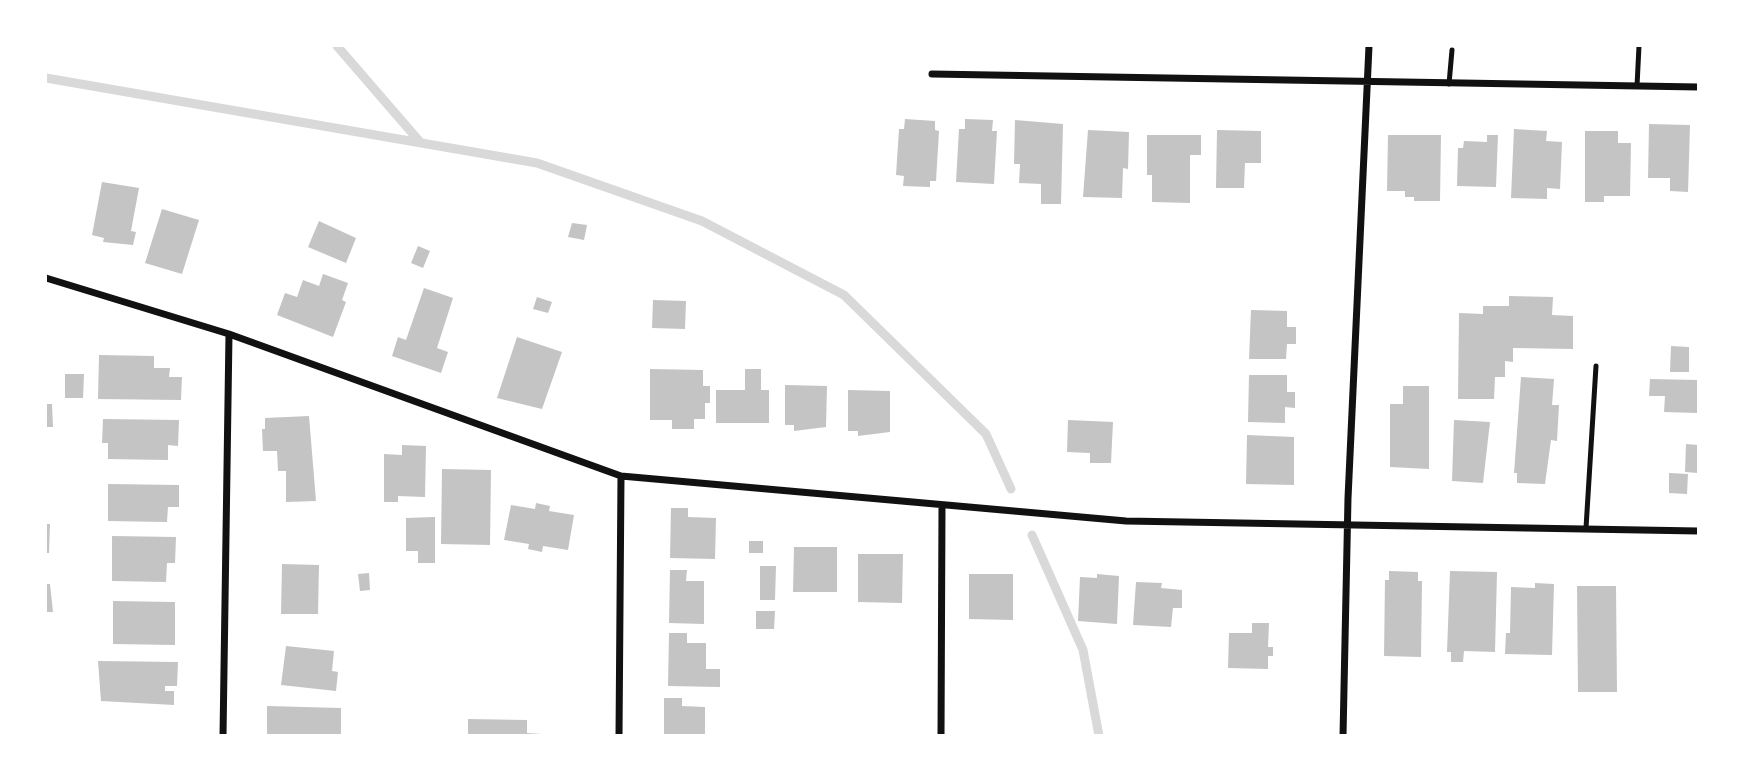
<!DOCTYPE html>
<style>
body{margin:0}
#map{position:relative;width:1744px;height:781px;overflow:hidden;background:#fff;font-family:"DejaVu Sans",sans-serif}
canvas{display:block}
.frame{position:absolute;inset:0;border:47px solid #fff;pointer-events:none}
</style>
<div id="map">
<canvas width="1744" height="781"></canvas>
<div class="frame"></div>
</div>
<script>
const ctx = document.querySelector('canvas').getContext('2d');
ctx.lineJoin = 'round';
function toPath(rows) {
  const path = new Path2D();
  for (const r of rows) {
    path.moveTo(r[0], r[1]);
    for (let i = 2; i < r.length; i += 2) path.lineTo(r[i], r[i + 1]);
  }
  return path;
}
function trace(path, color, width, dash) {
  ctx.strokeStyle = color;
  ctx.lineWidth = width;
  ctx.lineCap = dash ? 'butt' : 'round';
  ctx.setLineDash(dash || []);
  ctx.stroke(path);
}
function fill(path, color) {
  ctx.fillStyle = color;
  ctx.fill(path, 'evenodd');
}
trace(toPath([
 [337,46,420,142],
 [46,78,537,163,702,221,844,295,986,434,1011,489],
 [1032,535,1083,650,1099,736]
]), '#d9d9d9', 9);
fill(toPath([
 [905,119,935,121,935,130,939,131,936,181,930,181,930,187,903,186,904,176,896,175,899,129,904,129],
 [965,119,993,120,992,131,997,131,994,184,956,182,959,129,965,129],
 [1015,120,1063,124,1061,204,1041,204,1041,184,1019,183,1020,164,1014,164],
 [1649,124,1690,125,1688,192,1670,191,1670,178,1648,178],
 [1514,129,1547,131,1546,141,1562,142,1560,189,1547,188,1547,199,1511,198],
 [1088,130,1129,132,1128,169,1123,168,1122,198,1083,197],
 [1217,130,1261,131,1261,163,1245,163,1244,188,1216,188],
 [1585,131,1618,131,1618,143,1631,143,1630,196,1604,196,1604,202,1585,202],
 [1147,135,1201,135,1201,155,1190,155,1190,203,1152,202,1152,175,1147,175],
 [1388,135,1441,135,1440,201,1414,201,1414,197,1405,197,1405,191,1387,191],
 [1487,135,1498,135,1496,187,1457,186,1458,148,1463,148,1464,141,1487,142],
 [102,182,139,188,131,231,136,232,133,245,103,242,104,238,92,235],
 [162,209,199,220,182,274,145,263],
 [319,221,356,238,346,263,308,247],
 [572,223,587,225,584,240,568,237],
 [418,246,430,251,423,268,411,263],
 [323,274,348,283,342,300,346,302,333,337,277,315,285,293,297,297,303,280,319,286],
 [424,288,453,298,437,348,448,352,441,373,392,356,398,337,406,340],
 [1509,296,1553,297,1552,315,1573,316,1573,349,1513,348,1513,362,1505,361,1505,377,1495,377,1494,399,1458,399,1459,313,1483,314,1483,306,1509,306],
 [537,297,552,302,548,313,533,309],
 [653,300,686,301,685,329,652,328],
 [1251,310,1287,311,1287,327,1296,327,1296,344,1287,344,1286,359,1249,359],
 [517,337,562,352,542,409,497,398],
 [1671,346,1689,347,1689,372,1670,372],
 [99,355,154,356,154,368,170,368,169,377,182,377,181,400,98,399],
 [650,369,703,370,703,386,710,386,710,403,705,403,705,419,694,419,694,429,672,429,672,420,650,420],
 [745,369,761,369,761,390,769,390,769,423,716,423,716,390,745,390],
 [65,374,84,374,83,398,65,398],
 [1249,375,1287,375,1287,392,1295,392,1295,408,1285,407,1285,423,1248,422],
 [1521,377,1554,379,1552,405,1559,405,1557,441,1551,440,1545,484,1517,483,1517,473,1514,473],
 [1650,379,1698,380,1698,413,1664,412,1665,396,1649,396],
 [785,385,827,386,826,427,794,431,794,425,785,425],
 [1403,386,1429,386,1429,469,1390,467,1390,404,1403,404],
 [848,390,890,391,890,432,858,436,858,431,848,431],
 [46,404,52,404,53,427,46,427],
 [309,416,316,501,286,502,286,471,278,471,277,451,263,451,262,429,265,429,265,418],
 [103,419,179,420,178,446,168,445,168,460,108,459,108,443,102,443],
 [1068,420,1113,422,1111,463,1090,463,1090,453,1067,452],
 [1454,420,1490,422,1483,483,1452,481],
 [1247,435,1294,437,1294,485,1246,484],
 [1686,444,1698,445,1698,473,1685,472],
 [402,445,426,446,425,497,398,496,398,502,384,502,384,454,402,455],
 [442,469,491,470,490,545,441,544],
 [1669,473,1688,474,1687,494,1669,493],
 [108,484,179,485,179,507,168,507,167,522,108,521],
 [536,503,550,506,549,511,574,515,568,550,543,546,542,552,528,549,529,544,504,540,511,505,535,509],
 [671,508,688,508,688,517,716,518,715,559,670,558],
 [435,517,435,563,418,563,418,551,406,551,406,518],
 [46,524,50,524,49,553,46,553],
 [112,536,176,537,175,563,167,563,166,582,112,581],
 [749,541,763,541,763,553,749,553],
 [794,547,837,547,837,592,793,592],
 [858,554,903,554,902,603,858,602],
 [282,564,319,565,318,614,281,614],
 [760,566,776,566,775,600,760,600],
 [670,570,687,570,686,581,704,581,704,624,669,623],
 [1389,571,1418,572,1418,581,1422,581,1421,657,1384,656,1385,580,1389,580],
 [1450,571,1497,572,1495,652,1464,651,1463,662,1451,662,1451,652,1447,652],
 [369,573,370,590,360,591,358,574],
 [969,574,1013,574,1013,620,969,619],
 [1097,574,1119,576,1117,624,1078,621,1080,577,1097,578],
 [1136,582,1162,583,1161,588,1182,590,1182,608,1173,608,1171,627,1133,625],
 [1535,583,1554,584,1552,655,1505,654,1506,633,1510,633,1511,587,1535,588],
 [46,584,50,584,53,612,46,612],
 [1577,586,1616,586,1617,692,1578,692],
 [113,601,175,602,175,645,113,644],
 [756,611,775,611,774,629,756,629],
 [1252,623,1269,623,1268,647,1273,647,1273,656,1268,656,1268,669,1228,668,1229,633,1252,633],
 [669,633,687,633,687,643,706,643,706,669,720,669,720,687,668,686],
 [286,646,334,651,332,671,338,672,336,691,281,685],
 [98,661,178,662,177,686,165,686,165,691,174,691,174,705,101,701],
 [664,698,682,698,682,706,705,707,705,736,664,736],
 [267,706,341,708,341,734,267,735],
 [468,719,527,720,527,733,572,736,468,736]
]), '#c4c4c4');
trace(toPath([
 [1449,84,1452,50],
 [1637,86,1639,46],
 [1586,528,1596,366]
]), '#111', 5);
trace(toPath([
 [932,74,1698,87],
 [46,278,229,334,621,476,1126,521,1698,531],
 [223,736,229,334],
 [619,736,621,476],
 [941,736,942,506],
 [1343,736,1348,498,1369,46]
]), '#111', 7);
</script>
